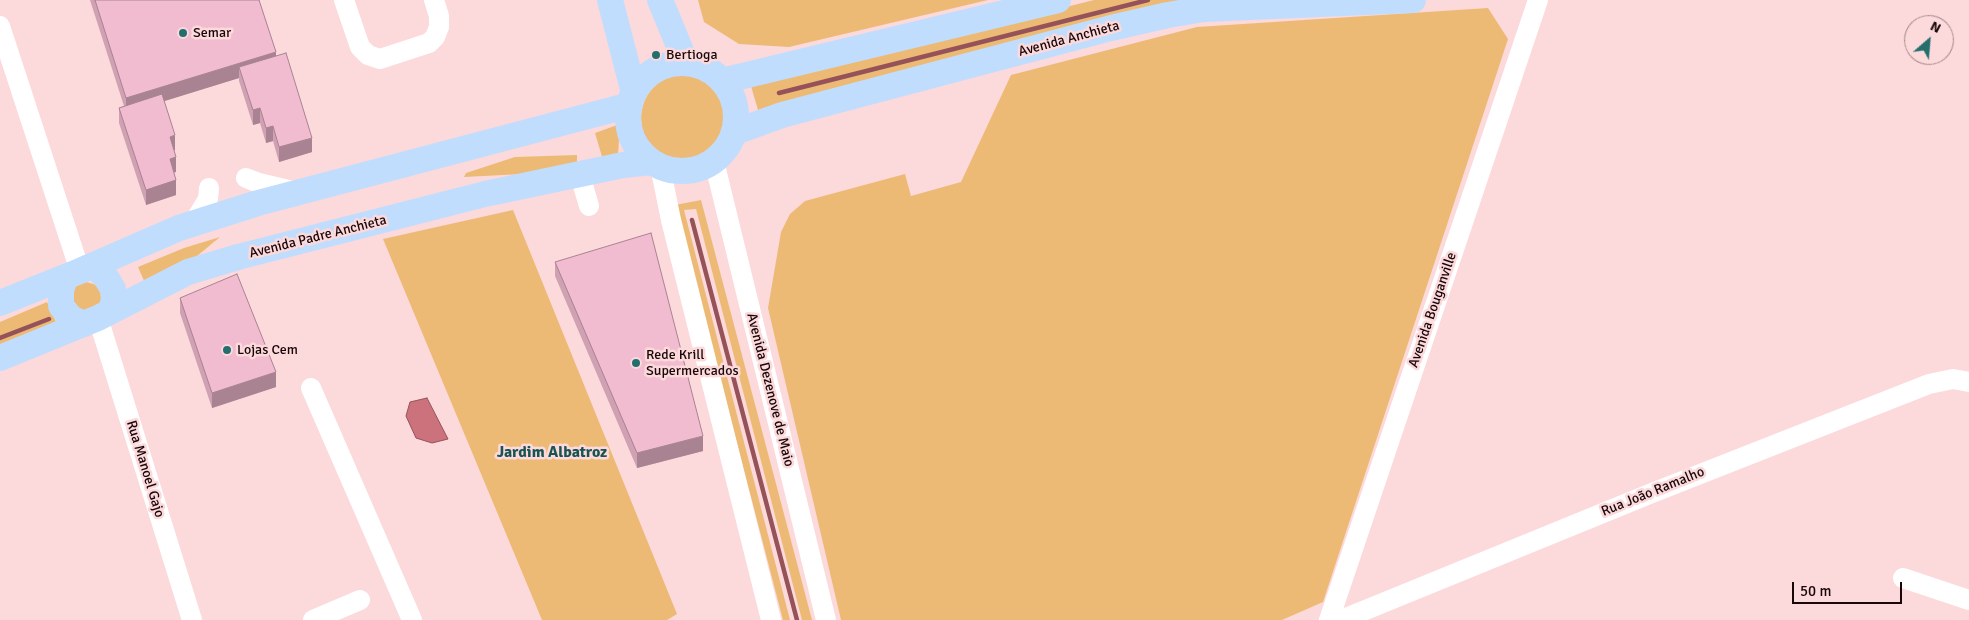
<!DOCTYPE html>
<meta charset="utf-8">
<style>
body{margin:0}
#map{position:relative;width:1969px;height:620px;overflow:hidden;background:#fcd9db;font-family:Signika,sans-serif}
canvas{display:block}
.north{position:absolute;left:1904px;top:15px;width:50px;height:50px;box-sizing:border-box;background:#fcd9db;border:1px solid #a18587;border-radius:50%;rotate:27deg;font-size:14px;font-weight:700;line-height:20px;text-align:center;color:#180608}
.north::after{content:'';display:block;margin:auto;width:18px;height:22px;background:#246f6e;clip-path:polygon(50% 0,100% 100%,50% 72%,0 100%)}
.scale{position:absolute;left:1792px;top:582px;width:110px;height:22px;box-sizing:border-box;border:2px solid #180608;border-top:0;padding-left:6px;font-size:15px;line-height:18px;white-space:nowrap;color:#180608;-webkit-text-stroke:4px #fcd9db;paint-order:stroke}
</style>
<div id="map">
<canvas width="1969" height="620"></canvas>
<div class="north">N</div>
<div class="scale">50 m</div>
</div>
<script>
const ctx = document.querySelector('canvas').getContext('2d');
ctx.lineJoin = 'round';
function fill(path, color) {
  ctx.fillStyle = color;
  ctx.fill(path, 'evenodd');
}
function toPath(rows) {
  const path = new Path2D();
  for (const r of rows) {
    if (r.length === 3) {
      path.moveTo(r[0] + r[2], r[1]);
      path.arc(r[0], r[1], r[2], 0, 2 * Math.PI);
      continue;
    }
    path.moveTo(r[0], r[1]);
    for (let i = 2; i < r.length; i += 2) path.lineTo(r[i], r[i + 1]);
  }
  return path;
}
function trace(path, color, width, dash) {
  ctx.strokeStyle = color;
  ctx.lineWidth = width;
  ctx.lineCap = dash ? 'butt' : 'round';
  ctx.setLineDash(dash || []);
  ctx.stroke(path);
}
function label(font, color, halo, rows, align = 'center') {
  ctx.font = font + ' Signika,sans-serif';
  ctx.lineWidth = 5;
  ctx.setLineDash([]);
  ctx.textBaseline = 'middle';
  ctx.strokeStyle = halo;
  ctx.fillStyle = color;
  for (const [text, x, y, turn = 0] of rows) {
    ctx.save();
    ctx.translate(x, y);
    ctx.rotate((+turn || 0) * Math.PI / 180);
    ctx.textAlign = isNaN(turn) ? turn : align;
    if (halo) ctx.strokeText(text, 0, 0);
    ctx.fillText(text, 0, 0);
    ctx.restore();
  }
}
fill(toPath([
 [698,0,988,0,789,47,739,44,704,22],
 [1094,0,1212,0,758,110,751,86],
 [1488,8,1508,39,1323,602,1282,620,841,620,768,308,781,232,790,214,805,201,905,174,911,196,961,182,1011,75,1197,27],
 [685,118,44],
 [620,124,618,155,603,160,595,133],
 [577,155,577,167,542,173,464,177,466,173,515,157],
 [701,200,812,620,802,620,696,209,684,210,790,620,783,620,675,205],
 [513,210,677,614,667,620,542,620,383,239],
 [220,237,191,261,145,283,138,267,184,248],
 [86,282,97,285,100,289,102,306,79,314,70,295,76,286],
 [47,302,57,324,0,347,0,322]
]), '#edba76');
const water = toPath([
 [427,398,448,439,432,443,416,438,406,416,410,402,427,398]
]);
fill(water, '#cb727c');
trace(water, '#955259', 1);
trace(toPath([
 [779,93,1148,0],
 [692,220,797,620],
 [0,338,49,319]
]), '#955259', 4.5);
trace(toPath([
 [344,0,360,47,368,55,380,59,429,43,435,37,439,27,439,16,434,0],
 [0,26,80,271],
 [714,161,826,620],
 [660,166,671,220,771,620],
 [580,175,589,206],
 [246,178,259,183,297,192],
 [193,224,208,199,209,188],
 [98,318,192,620],
 [311,388,412,620],
 [1903,578,1969,600],
 [313,620,360,600],
 [1329,620,1538,0],
 [1341,620,1652,493,1929,384,1953,379,1969,382]
]), '#fff', 20);
trace(toPath([
 [610,0,634,93],
 [660,0,686,63],
 [682,117,54],
 [722,81,1058,0],
 [735,132,782,115,1111,28,1168,15,1204,9,1413,0],
 [94,265,107,279,113,289,114,299,111,311],
 [65,277,61,291,61,306,71,318,84,324],
 [0,303,80,271,179,228,258,203,630,105],
 [0,358,98,318,188,272,238,257,485,194,623,165,652,162]
]), '#c1ddfe', 26);
fill(toPath([
 [90,0,259,0,276,56,312,152,279,162,273,141,266,143,260,123,253,125,239,81,239,78,164,101,175,150,174,150,176,172,174,172,176,195,146,205,119,123,119,108,124,106],
 [555,262,703,451,637,468,555,276],
 [180,298,276,387,212,408,180,313]
]), '#cfa1b3');
fill(toPath([
 [276,52,276,66,239,67,239,78,126,113,126,98],
 [260,108,260,123,253,125,253,110],
 [273,126,273,141,266,143,266,128],
 [175,135,175,150,170,152,170,137],
 [312,138,312,152,279,162,279,147],
 [176,157,176,172,170,174,170,159],
 [176,180,176,195,146,205,146,190],
 [276,372,276,387,212,408,212,393],
 [703,436,703,451,637,468,637,453]
]), '#a98392');
const building = toPath([
 [95,0,259,0,276,52,126,98,95,0],
 [286,53,312,138,279,147,273,126,266,128,260,108,253,110,239,67,286,53],
 [162,94,175,135,170,137,176,157,170,159,176,180,146,190,119,108,162,94],
 [651,233,703,436,637,453,555,262,651,233],
 [237,274,276,372,212,393,180,298,237,274]
]);
fill(building, '#f1bbd0');
trace(building, '#a98392', 1);
for (const [x, y, r, color] of [
 [183,33,5,"#246f6e"],
 [656,55,5,"#246f6e"],
 [227,350,5,"#246f6e"],
 [636,363,5,"#246f6e"]
]) {
  const dot = new Path2D();
  dot.arc(x, y, r, 0, 2 * Math.PI);
  ctx.fillStyle = color;
  ctx.fill(dot);
  trace(dot, '#fcd9db', 2);
}
label('14px', '#180608', '#fcd9db', [
 ["Semar",193,33],
 ["Bertioga",666,55],
 ["Lojas Cem",237,350],
 ["Rede Krill",646,355],
 ["Supermercados",646,371]
], 'left');
label('14px', '#180608', '#fcd9db', [
 ["Avenida Anchieta",1069,39,-15],
 ["Avenida Padre Anchieta",318,237,-14],
 ["Avenida Bouganville",1433,310,-71],
 ["Avenida Dezenove de Maio",770,390,76],
 ["Rua Manoel Gajo",145,469,73],
 ["Rua João Ramalho",1653,492,-22]
]);
label('bold 16px', '#185453', '#fcd9db', [
 ["Jardim Albatroz",552,453]
]);
</script>
